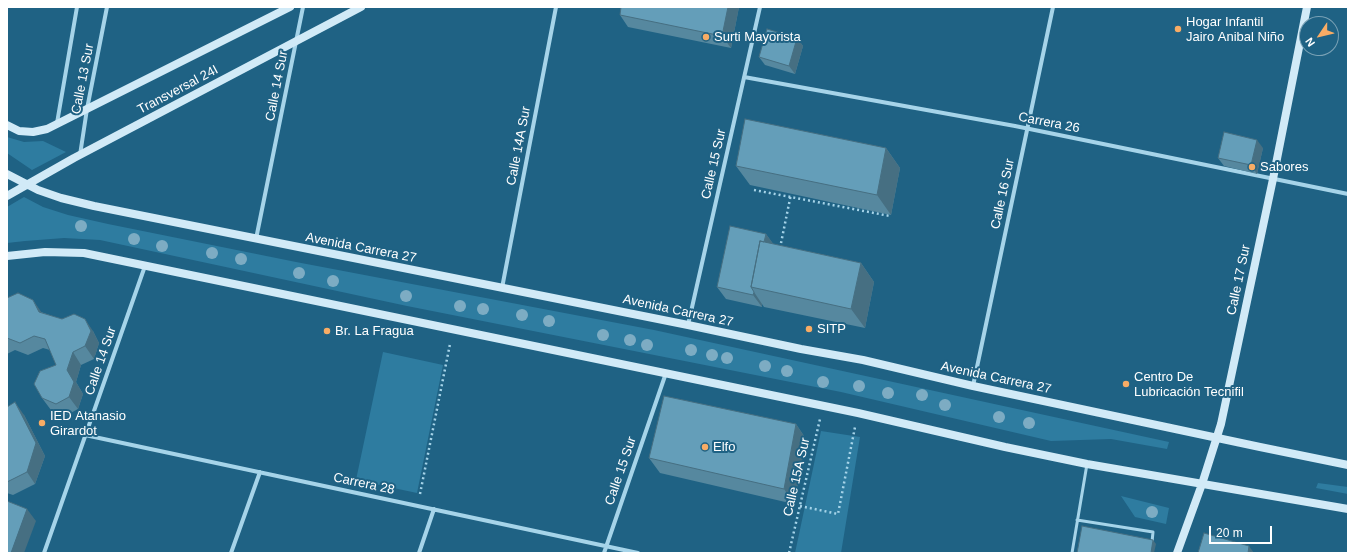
<!DOCTYPE html>
<meta charset="utf-8">
<style>
body{margin:0}
#map{position:relative;width:1355px;height:560px;overflow:hidden;background:#1f6284;font-family:Helvetica,sans-serif}
canvas{display:block}
.frame{position:absolute;inset:0;border:8px solid #fff;pointer-events:none}
.north{position:absolute;left:1299px;top:16px;width:40px;height:40px;box-sizing:border-box;background:#1f6284;border:1px solid #79a1b5;border-radius:50%;rotate:235deg;font-size:11px;font-weight:700;line-height:16px;text-align:center;color:#fff}
.north::after{content:'';display:block;margin:auto;width:14px;height:18px;background:#f8ac65;clip-path:polygon(50% 0,100% 100%,50% 72%,0 100%)}
.scale{position:absolute;left:1209px;top:526px;width:63px;height:18px;box-sizing:border-box;border:2px solid #fff;border-top:0;padding-left:5px;font-size:12px;line-height:14px;white-space:nowrap;color:#fff;-webkit-text-stroke:3px #1f6284;paint-order:stroke}
</style>
<div id="map">
<canvas width="1355" height="560"></canvas>
<div class="frame"></div>
<div class="north">N</div>
<div class="scale">20 m</div>
</div>
<script>
const ctx = document.querySelector('canvas').getContext('2d');
ctx.lineJoin = 'round';
function fill(path, color) {
  ctx.fillStyle = color;
  ctx.fill(path, 'evenodd');
}
function toPath(rows) {
  const path = new Path2D();
  for (const r of rows) {
    path.moveTo(r[0], r[1]);
    for (let i = 2; i < r.length; i += 2) path.lineTo(r[i], r[i + 1]);
  }
  return path;
}
function trace(path, color, width, dash) {
  ctx.strokeStyle = color;
  ctx.lineWidth = width;
  ctx.lineCap = dash ? 'butt' : 'round';
  ctx.setLineDash(dash || []);
  ctx.stroke(path);
}
function label(font, color, halo, rows, align = 'center') {
  ctx.font = font + ' Helvetica,sans-serif';
  ctx.lineWidth = 4;
  ctx.setLineDash([]);
  ctx.textBaseline = 'middle';
  ctx.strokeStyle = halo;
  ctx.fillStyle = color;
  for (const [text, x, y, turn = 0] of rows) {
    ctx.save();
    ctx.translate(x, y);
    ctx.rotate((+turn || 0) * Math.PI / 180);
    ctx.textAlign = isNaN(turn) ? turn : align;
    if (halo) ctx.strokeText(text, 0, 0);
    ctx.fillText(text, 0, 0);
    ctx.restore();
  }
}
fill(toPath([
 [7,137,24,142,43,141,66,152,32,170,7,153],
 [24,197,43,207,68,215,108,224,296,262,654,330,1169,442,1167,449,1111,439,1051,441,841,392,407,306,100,240,64,238,25,241,7,243,7,207],
 [383,352,443,365,417,493,356,480],
 [821,431,860,437,841,553,795,553],
 [1318,483,1348,487,1348,494,1316,488],
 [1121,496,1169,508,1166,524,1135,517]
]), '#2e7ca0');
trace(toPath([
 [754,190,890,216],
 [780,248,791,194],
 [420,494,450,344],
 [800,506,838,514,855,427],
 [789,553,820,419]
]), '#a6d4e9', 2.5, [2, 3]);
trace(toPath([
 [1077,520,1153,532,1152,542],
 [1072,553,1087,464]
]), '#a6d4e9', 3);
trace(toPath([
 [744,77,1015,126,1348,194],
 [57,123,77,7],
 [80,155,87,109,107,7],
 [256,239,303,7],
 [502,288,556,7],
 [688,325,760,7],
 [973,386,1053,7],
 [85,435,638,553],
 [44,553,145,266],
 [231,553,260,472],
 [419,553,434,509],
 [604,553,666,373]
]), '#a6d4e9', 4);
trace(toPath([
 [7,125,19,131,33,132,47,129,290,7],
 [7,174,38,190,61,198,94,206,688,325,801,349,863,360,973,386,1260,447,1348,465],
 [7,196,74,158,361,7],
 [7,256,45,252,84,253,858,413,1005,447,1087,464,1348,509],
 [1177,553,1202,484,1221,424,1273,179,1307,7]
]), '#d1eaf7', 8);
ctx.fillStyle = '#7dacc3';
for (const [x, y] of [
 [81,226],
 [134,239],
 [162,246],
 [212,253],
 [241,259],
 [299,273],
 [333,281],
 [406,296],
 [460,306],
 [483,309],
 [522,315],
 [549,321],
 [603,335],
 [630,340],
 [647,345],
 [691,350],
 [712,355],
 [727,358],
 [765,366],
 [787,371],
 [823,382],
 [859,386],
 [888,393],
 [922,395],
 [945,405],
 [999,417],
 [1029,423],
 [1152,512]
]) {
  ctx.beginPath();
  ctx.arc(x, y, 6, 0, 2 * Math.PI);
  ctx.fill();
}
fill(toPath([
 [621,7,739,7,731,48,628,27,620,15],
 [797,38,803,46,795,74,765,65,759,57],
 [886,148,900,168,891,215,750,185,736,166],
 [1263,148,1257,174,1224,166,1218,158],
 [766,234,773,244,861,263,874,282,865,328,764,307,762,304,762,307,726,299,717,287],
 [7,298,41,312,93,331,99,343,94,359,81,365,76,382,83,394,78,409,65,416,51,410,42,398,56,365,50,350,43,348,28,355,15,350,7,354],
 [7,407,24,415,45,456,35,484,13,495,7,493],
 [796,424,806,439,794,504,660,473,649,458]
]), '#56889f');
fill(toPath([
 [728,7,739,7,731,48,722,36],
 [797,38,803,46,795,74,789,66],
 [1257,140,1263,148,1257,174,1251,165],
 [886,148,900,168,891,215,877,195],
 [766,234,775,246,755,288],
 [861,263,874,282,865,328,851,309],
 [754,292,762,304,762,307,753,295],
 [33,300,42,313,39,312],
 [85,319,93,331,99,343,94,359,85,346],
 [73,352,81,365,76,382,83,394,78,409,69,397,67,370],
 [15,402,24,415,45,456,35,484,27,472],
 [796,424,806,439,794,504,784,489],
 [27,509,36,521,24,553,11,553],
 [1153,540,1156,544,1154,553,1151,553],
 [1249,546,1254,553,1248,553]
]), '#466f82');
const building = toPath([
 [621,7,728,7,722,36,620,15,621,7],
 [767,29,797,38,789,66,759,57,767,29],
 [745,119,886,148,877,195,736,166,745,119],
 [1224,132,1257,140,1251,165,1218,158,1224,132],
 [730,226,766,234,764,242,760,241,751,287,754,292,753,295,717,287,730,226],
 [760,241,861,263,851,309,751,287,760,241],
 [18,293,33,300,39,312,62,319,74,314,85,319,91,331,85,346,73,352,67,370,74,382,69,397,56,404,42,398,34,384,40,371,56,365,45,339,34,336,20,343,7,338,7,298,18,293],
 [664,396,796,424,784,489,649,458,664,396],
 [15,402,36,443,27,472,7,482,7,407,15,402],
 [7,501,27,509,11,553,7,553,7,501],
 [1082,526,1153,540,1151,553,1077,553,1082,526],
 [1204,533,1249,546,1248,553,1198,553,1204,533]
]);
fill(building, '#649eb9');
trace(building, '#466f82', 1);
for (const [x, y, r, color] of [
 [1178,29,4,"#f8ac65"],
 [706,37,4,"#f8ac65"],
 [1252,167,4,"#f8ac65"],
 [809,329,4,"#f8ac65"],
 [327,331,4,"#f8ac65"],
 [1126,384,4,"#f8ac65"],
 [42,423,4,"#f8ac65"],
 [705,447,4,"#f8ac65"]
]) {
  const dot = new Path2D();
  dot.arc(x, y, r, 0, 2 * Math.PI);
  ctx.fillStyle = color;
  ctx.fill(dot);
  trace(dot, '#1f6284', 1.5);
}
label('13px', '#fff', '#1f6284', [
 ["Hogar Infantil",1186,22],
 ["Jairo Anibal Niño",1186,37],
 ["Surti Mayorista",714,37],
 ["Sabores",1260,167],
 ["SITP",817,329],
 ["Br. La Fragua",335,331],
 ["Centro De",1134,377],
 ["Lubricación Tecnifil",1134,392],
 ["IED Atanasio",50,416],
 ["Girardot",50,431],
 ["Elfo",713,447]
], 'left');
label('13px', '#fff', '#1f6284', [
 ["Calle 13 Sur",83,79,-79],
 ["Calle 14 Sur",277,86,-79],
 ["Transversal 24I",178,90,-28],
 ["Carrera 26",1049,123,11],
 ["Calle 14A Sur",519,146,-79],
 ["Calle 15 Sur",714,164,-77],
 ["Calle 16 Sur",1003,194,-78],
 ["Avenida Carrera 27",361,248,11],
 ["Calle 17 Sur",1239,280,-78],
 ["Avenida Carrera 27",678,311,12],
 ["Calle 14 Sur",101,361,-71],
 ["Avenida Carrera 27",996,378,12],
 ["Calle 15 Sur",621,471,-71],
 ["Calle 15A Sur",797,477,-77],
 ["Carrera 28",364,484,12]
]);
</script>
